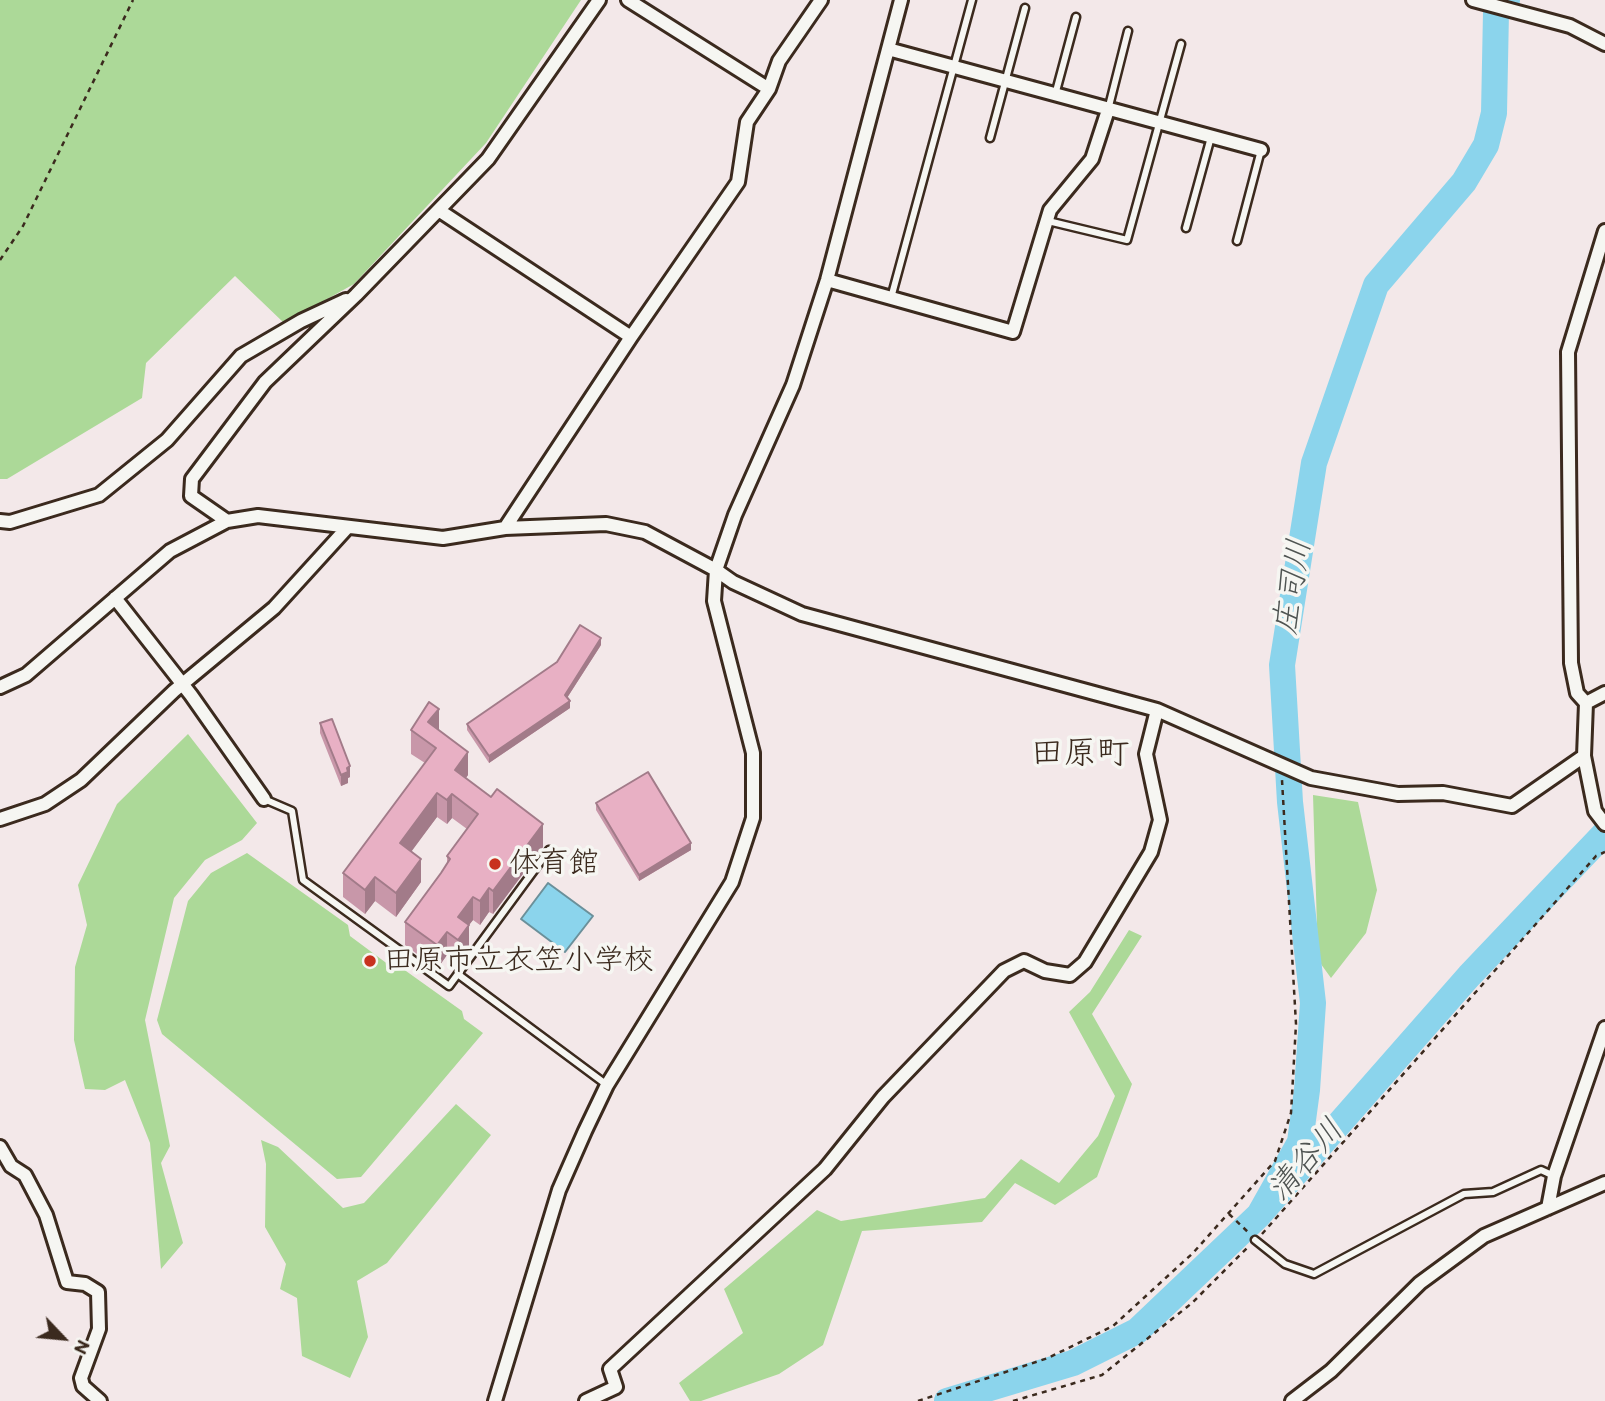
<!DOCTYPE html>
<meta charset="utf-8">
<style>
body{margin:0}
#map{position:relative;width:1605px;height:1401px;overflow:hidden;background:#f3e8e9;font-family:Itim,sans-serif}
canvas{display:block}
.north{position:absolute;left:28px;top:1303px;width:70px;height:70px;-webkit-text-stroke:5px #f6f6f2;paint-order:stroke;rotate:116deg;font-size:19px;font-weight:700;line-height:28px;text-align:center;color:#3b2a1e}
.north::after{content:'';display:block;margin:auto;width:24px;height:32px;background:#3b2a1e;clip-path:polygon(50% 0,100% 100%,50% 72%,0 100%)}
</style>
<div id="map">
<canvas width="1605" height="1401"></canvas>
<div class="north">N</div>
</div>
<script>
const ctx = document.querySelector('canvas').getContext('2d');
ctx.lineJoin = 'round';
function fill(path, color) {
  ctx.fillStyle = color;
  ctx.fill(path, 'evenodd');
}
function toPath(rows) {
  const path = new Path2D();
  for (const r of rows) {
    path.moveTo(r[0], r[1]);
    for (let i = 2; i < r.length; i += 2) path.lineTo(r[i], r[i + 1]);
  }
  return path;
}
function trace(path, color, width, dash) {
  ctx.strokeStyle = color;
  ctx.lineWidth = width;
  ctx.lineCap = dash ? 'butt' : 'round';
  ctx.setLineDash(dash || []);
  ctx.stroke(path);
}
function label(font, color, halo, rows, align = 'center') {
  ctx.font = font + ' Itim,"Klee One",sans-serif';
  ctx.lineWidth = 7;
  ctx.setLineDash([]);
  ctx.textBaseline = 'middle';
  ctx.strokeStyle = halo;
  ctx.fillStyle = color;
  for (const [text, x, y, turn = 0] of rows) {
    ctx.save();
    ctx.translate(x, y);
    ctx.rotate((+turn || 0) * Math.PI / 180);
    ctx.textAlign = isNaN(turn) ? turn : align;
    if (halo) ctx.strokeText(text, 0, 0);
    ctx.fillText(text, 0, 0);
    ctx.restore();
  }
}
fill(toPath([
 [0,0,581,0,486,143,354,284,284,323,235,276,146,363,142,398,7,479,0,479],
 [188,734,257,823,242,840,205,860,174,898,145,1020,170,1146,161,1163,183,1243,161,1269,150,1143,125,1080,105,1090,85,1089,74,1040,75,967,87,925,78,885,117,804],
 [1313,795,1358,802,1377,890,1366,933,1331,978,1318,960],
 [247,853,348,925,350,936,389,965,399,966,462,1011,464,1019,483,1033,361,1177,337,1179,162,1034,157,1020,188,901,211,873],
 [1129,930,1142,936,1092,1014,1132,1084,1097,1177,1055,1205,1015,1183,982,1222,862,1231,823,1345,779,1374,701,1401,690,1401,679,1383,743,1333,724,1289,817,1210,841,1221,985,1198,1021,1159,1059,1183,1098,1136,1115,1096,1069,1012,1090,992],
 [456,1104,491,1135,387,1263,357,1281,368,1337,350,1378,302,1356,297,1298,280,1289,286,1264,265,1227,266,1164,261,1140,278,1147,343,1208,364,1203]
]), '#acd998');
const water = toPath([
 [548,883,593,916,565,952,521,919,548,883]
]);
fill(water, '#8bd4ec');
trace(water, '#6b909a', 2);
trace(toPath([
 [1259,1215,1300,1142,1307,1090,1313,1003,1290,802,1282,665,1314,463,1376,285,1464,182,1486,145,1494,113,1496,12,1507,0],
 [947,1401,1073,1363,1137,1331,1259,1215,1469,976,1605,833]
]), '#8bd4ec', 26);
const service = toPath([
 [1055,95,1076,17],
 [1108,110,1128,31],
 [990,138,1025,8],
 [1048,221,1127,240,1181,44],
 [1186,228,1211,137],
 [1237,241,1261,150],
 [891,298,972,0],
 [264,799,292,811,303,880,449,986,549,850],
 [459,975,607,1085],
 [1255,1240,1285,1264,1314,1274,1464,1194,1493,1192,1541,1170,1554,1176]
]);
const minor = toPath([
 [628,0,769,89],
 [1473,0,1570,26,1605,44],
 [888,49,1261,150],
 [440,211,631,337],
 [1605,231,1568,352,1571,663,1577,693,1586,703,1584,756,1595,811,1605,824],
 [827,280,1013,332,1050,210,1092,159,1108,110],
 [0,521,10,522,99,495,167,440,241,356,301,321,346,300],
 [227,521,191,496,192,479,265,382,356,295,488,159,599,0],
 [505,528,631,337,738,182,747,122,769,89,779,61,821,0],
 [115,598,191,695,264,799],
 [0,687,26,675,170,551,227,521,258,516,443,538,505,528,606,524,645,532,716,570,733,582,802,614,1157,710,1311,778,1398,794,1443,793,1512,806,1584,756],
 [1586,703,1605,693],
 [0,819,45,804,81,780,174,691,274,608,346,529],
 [0,1147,11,1166,25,1175,46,1215,67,1282,85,1284,98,1292,99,1329,81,1378,83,1386,100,1401],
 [1548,1208,1554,1176,1605,1028],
 [495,1401,559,1190,585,1131,607,1085,732,882,753,818,753,753,714,601,716,570,735,515,793,385,827,280,901,0],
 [586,1401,616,1387,610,1369,825,1169,883,1097,1004,971,1024,961,1045,971,1070,975,1085,962,1151,852,1160,820,1146,754,1157,710],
 [1292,1401,1331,1371,1420,1283,1484,1236,1605,1183]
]);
trace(service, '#3b2a1e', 11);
trace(minor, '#3b2a1e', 18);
trace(toPath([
 [0,260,23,226,133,0],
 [1229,1214,1249,1233],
 [1262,1234,1596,856,1605,852],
 [918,1401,1048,1358,1113,1326,1193,1253,1275,1161,1291,1113,1296,1024,1282,780],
 [1013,1401,1102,1375,1192,1303,1247,1248]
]), '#3b2a1e', 2.5, [5, 5]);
trace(service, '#f6f6f2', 6);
trace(minor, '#f6f6f2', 12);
fill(toPath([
 [601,645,567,698,570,708,489,763,467,730,467,724],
 [320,723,350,777,348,778,348,783,341,786,320,733],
 [411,730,439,730,468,775,466,778,543,847,493,914,489,912,480,925,473,920,469,925,469,949,458,964,447,955,437,969,405,945,405,922,441,873,447,864,447,856,467,829,452,818,447,824,437,817,411,851,421,882,396,917,375,901,365,914,343,897,343,873,425,763,411,754],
 [596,803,691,850,639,881,596,810]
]), '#c897a9');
fill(toPath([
 [601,638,601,645,565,701,565,695],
 [570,701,570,708,489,763,489,756],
 [439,709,439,733,428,722],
 [468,752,468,775,455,793,455,770],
 [350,766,350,777,348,778,348,783,341,786,341,775,347,768],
 [437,793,437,817,400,867,400,843],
 [452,794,452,818,447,824,447,800],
 [543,824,543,847,493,914,493,891],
 [691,843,691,850,639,881,639,875],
 [421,859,421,882,396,917,396,893],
 [375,877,375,901,365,914,365,890],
 [489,888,489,912,480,925,480,901],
 [473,897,473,920,469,925,469,949,458,964,458,917],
 [447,932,447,955,437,969,437,945]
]), '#a27b89');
const building = toPath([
 [580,625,601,638,565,695,570,701,489,756,467,724,557,662,580,625],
 [429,702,439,709,428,722,468,752,455,770,491,797,497,789,543,824,493,891,489,888,480,901,473,897,458,917,469,925,458,940,447,932,437,945,405,922,441,873,450,859,447,856,478,814,452,794,447,800,437,793,400,843,421,859,396,893,375,877,365,890,343,873,436,748,411,730,429,702],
 [332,719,350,766,347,768,348,772,341,775,320,723,332,719],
 [648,772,691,843,639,875,596,803,648,772]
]);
fill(building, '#e8b0c4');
trace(building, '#a27b89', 2);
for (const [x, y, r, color] of [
 [495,864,7,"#c8321e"],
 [370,961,7,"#c8321e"]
]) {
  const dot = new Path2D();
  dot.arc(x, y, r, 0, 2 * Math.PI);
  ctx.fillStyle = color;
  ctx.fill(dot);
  trace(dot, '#f6f6f2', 2.5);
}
label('30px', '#3b2a1e', '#f6f6f2', [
 ["体育館",509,864],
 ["田原市立衣笠小学校",384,961]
], 'left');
label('italic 32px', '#4f5452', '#f6f6f2', [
 ["庄司川",1294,587,-81],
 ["清谷川",1307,1161,-49]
]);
label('33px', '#3b2a1e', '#f6f6f2', [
 ["田原町",1080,755]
]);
</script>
